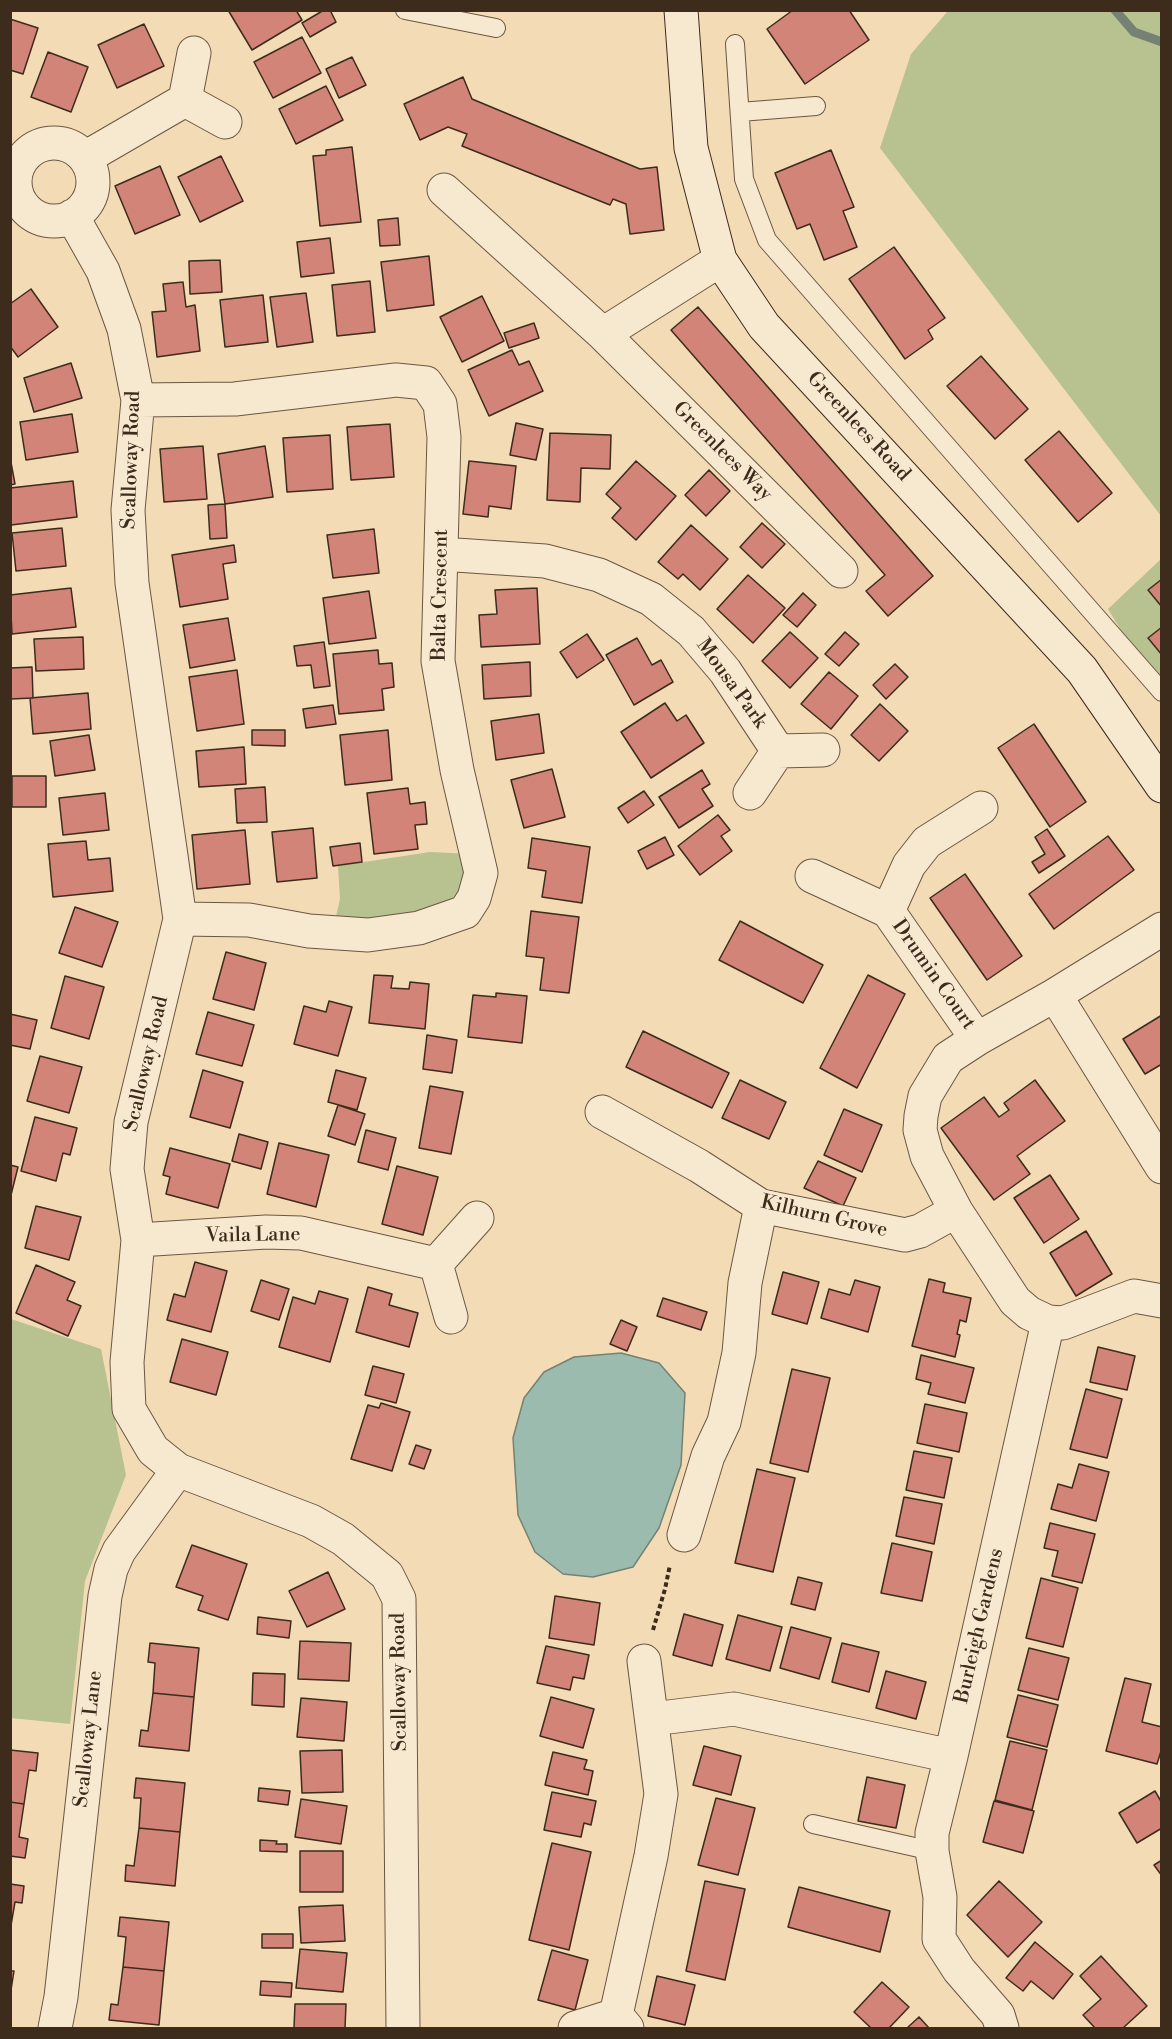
<!DOCTYPE html>
<style>
body{margin:0}
#map{position:relative;width:1172px;height:2039px;overflow:hidden;background:#f3dbb6;font-family:"Libre Bodoni",serif}
canvas{display:block}
.frame{position:absolute;inset:0;border:12px solid #3d2b1c;pointer-events:none}
</style>
<div id="map">
<canvas width="1172" height="2039"></canvas>
<div class="frame"></div>
</div>
<script>
const ctx = document.querySelector('canvas').getContext('2d');
ctx.lineJoin = 'round';
function fill(path, color) {
  ctx.fillStyle = color;
  ctx.fill(path, 'evenodd');
}
function toPath(rows) {
  const path = new Path2D();
  for (const r of rows) {
    if (r.length === 3) {
      path.moveTo(r[0] + r[2], r[1]);
      path.arc(r[0], r[1], r[2], 0, 2 * Math.PI);
      continue;
    }
    path.moveTo(r[0], r[1]);
    for (let i = 2; i < r.length; i += 2) path.lineTo(r[i], r[i + 1]);
  }
  return path;
}
function trace(path, color, width, dash) {
  ctx.strokeStyle = color;
  ctx.lineWidth = width;
  ctx.lineCap = dash ? 'butt' : 'round';
  ctx.setLineDash(dash || []);
  ctx.stroke(path);
}
function label(font, color, halo, rows, align = 'center') {
  ctx.font = font + ' "Libre Bodoni",serif';
  ctx.lineWidth = 6;
  ctx.setLineDash([]);
  ctx.textBaseline = 'middle';
  ctx.strokeStyle = halo;
  ctx.fillStyle = color;
  for (const [text, x, y, turn = 0] of rows) {
    ctx.save();
    ctx.translate(x, y);
    ctx.rotate((+turn || 0) * Math.PI / 180);
    ctx.textAlign = isNaN(turn) ? turn : align;
    if (halo) ctx.strokeText(text, 0, 0);
    ctx.fillText(text, 0, 0);
    ctx.restore();
  }
}
fill(toPath([
 [948,11,1161,11,1161,516,880,148,911,54],
 [1161,559,1161,696,1108,609],
 [430,852,473,854,462,908,333,929,340,899,338,866],
 [11,1319,101,1349,126,1475,85,1581,70,1724,11,1718]
]), '#b8c190');
const water = toPath([
 [621,1353,659,1363,685,1393,681,1465,659,1528,633,1567,593,1577,563,1574,535,1552,518,1515,513,1438,524,1398,544,1372,574,1357,621,1353]
]);
fill(water, '#9bbbae');
trace(water, '#758174', 1.5);
trace(toPath([
 [1115,10,1134,32,1162,42]
]), '#758174', 9);
const building = toPath([
 [228,10,296,10,302,20,252,50,228,10],
 [324,10,330,10,336,22,310,37,302,23,324,10],
 [793,10,849,10,869,40,805,84,767,29,793,10],
 [10,19,38,28,23,74,10,70,10,19],
 [144,24,164,66,117,88,98,45,144,24],
 [302,37,321,73,273,98,254,62,302,37],
 [48,52,88,67,71,112,31,97,48,52],
 [352,57,366,85,339,98,326,69,352,57],
 [463,77,472,99,640,169,657,167,664,230,630,234,626,204,613,199,610,205,462,146,467,134,448,127,420,140,404,104,463,77],
 [326,86,343,120,296,144,279,109,326,86],
 [352,147,361,222,320,226,313,156,326,155,326,150,352,147],
 [831,150,854,207,843,211,857,247,824,260,810,224,797,229,775,173,831,150],
 [221,156,243,201,200,222,178,177,221,156],
 [160,166,180,215,135,234,115,186,160,166],
 [398,218,400,245,380,246,378,220,398,218],
 [330,238,334,273,301,277,297,242,330,238],
 [894,247,945,318,928,330,933,339,905,359,849,279,894,247],
 [429,256,434,305,387,311,381,262,429,256],
 [220,260,222,292,190,294,189,261,220,260],
 [370,281,375,332,337,336,332,285,370,281],
 [183,282,186,307,195,305,200,351,157,357,152,312,166,311,163,284,183,282],
 [31,289,58,327,18,357,10,346,10,304,31,289],
 [306,293,313,342,277,347,270,297,306,293],
 [263,295,268,342,225,347,220,300,263,295],
 [482,296,504,341,462,362,440,317,482,296],
 [698,307,933,576,888,616,866,591,885,575,671,330,698,307],
 [534,323,539,338,509,348,504,333,534,323],
 [512,350,519,365,529,361,543,391,489,416,468,370,512,350],
 [981,356,1028,409,995,439,947,386,981,356],
 [71,363,82,398,34,412,24,378,71,363],
 [72,414,78,452,26,460,20,422,72,414],
 [516,423,543,429,536,460,510,455,516,423],
 [390,424,394,477,351,480,347,427,390,424],
 [1059,431,1112,493,1078,522,1025,460,1059,431],
 [550,433,611,435,610,469,581,468,580,502,547,500,550,433],
 [330,435,333,489,287,492,283,438,330,435],
 [203,446,207,499,164,502,160,449,203,446],
 [265,446,273,497,225,504,218,454,265,446],
 [10,457,15,484,10,485,10,457],
 [469,461,516,466,511,509,489,506,488,517,463,514,469,461],
 [636,461,676,496,636,540,612,518,621,508,606,494,636,461],
 [709,470,730,491,706,516,685,495,709,470],
 [73,481,77,517,11,525,10,488,73,481],
 [225,504,227,538,210,539,208,505,225,504],
 [762,523,785,544,762,568,740,547,762,523],
 [691,525,728,559,700,590,683,574,678,579,658,562,691,525],
 [62,528,66,566,16,571,12,533,62,528],
 [374,529,379,573,333,578,327,535,374,529],
 [234,545,236,562,223,564,228,599,180,607,172,555,234,545],
 [748,575,785,608,753,643,717,609,748,575],
 [1162,579,1162,607,1148,590,1162,579],
 [71,588,76,627,12,634,10,595,71,588],
 [537,588,540,644,481,647,479,615,497,614,495,590,537,588],
 [369,591,376,638,329,644,323,598,369,591],
 [803,593,816,605,797,627,783,615,803,593],
 [228,618,235,660,190,668,183,625,228,618],
 [1162,627,1162,655,1148,638,1162,627],
 [790,632,818,658,790,688,762,661,790,632],
 [845,632,859,644,839,666,825,654,845,632],
 [587,634,604,660,577,678,560,652,587,634],
 [83,637,84,669,36,671,34,639,83,637],
 [637,638,652,665,661,660,673,682,634,705,606,655,637,638],
 [324,642,330,686,314,688,311,665,297,666,294,646,324,642],
 [378,650,379,664,392,663,394,687,382,689,384,710,339,714,333,654,378,650],
 [530,662,531,696,484,699,482,665,530,662],
 [895,664,908,677,886,699,873,685,895,664],
 [32,667,33,698,10,699,10,668,32,667],
 [237,670,244,724,197,731,189,677,237,670],
 [829,672,858,696,831,729,801,704,829,672],
 [88,693,91,729,33,734,30,698,88,693],
 [665,703,677,721,686,715,704,743,651,778,621,732,665,703],
 [880,704,908,731,879,761,851,735,880,704],
 [333,705,336,724,306,728,303,709,333,705],
 [539,714,544,753,496,760,491,721,539,714],
 [1034,724,1086,802,1050,827,998,748,1034,724],
 [252,730,285,730,285,746,252,745,252,730],
 [388,730,392,780,345,785,340,735,388,730],
 [89,735,95,770,55,776,50,741,89,735],
 [244,747,246,784,199,787,196,751,244,747],
 [552,769,565,817,524,828,511,780,552,769],
 [702,770,710,784,702,789,713,806,679,828,659,797,702,770],
 [12,776,46,776,46,807,12,807,12,776],
 [265,787,267,822,237,823,235,789,265,787],
 [408,788,410,804,425,802,427,824,415,825,418,849,374,854,367,793,408,788],
 [644,791,654,805,628,823,618,808,644,791],
 [105,793,109,830,63,835,59,798,105,793],
 [718,815,730,830,721,836,732,851,700,875,678,846,718,815],
 [313,828,317,878,277,882,272,832,313,828],
 [1047,829,1065,856,1039,873,1032,862,1045,854,1035,837,1047,829],
 [245,830,250,884,197,889,192,835,245,830],
 [1108,836,1134,870,1054,929,1029,894,1108,836],
 [665,837,674,855,647,869,638,851,665,837],
 [532,838,590,847,582,903,542,897,546,871,528,868,532,838],
 [86,841,88,860,110,858,113,891,53,897,48,844,86,841],
 [360,843,362,862,333,866,330,847,360,843],
 [965,874,1022,956,987,980,930,898,965,874],
 [75,907,118,922,102,967,59,953,75,907],
 [531,911,579,917,569,993,540,990,544,958,526,956,531,911],
 [740,921,823,965,803,1003,719,960,740,921],
 [226,952,266,963,254,1010,213,999,226,952],
 [374,975,393,976,391,988,409,989,410,982,429,984,425,1029,369,1023,374,975],
 [868,975,905,994,857,1088,820,1068,868,975],
 [65,976,104,987,89,1039,51,1028,65,976],
 [496,993,527,996,522,1043,468,1037,473,995,496,997,496,993],
 [329,1001,352,1007,338,1056,294,1044,304,1006,326,1012,329,1001],
 [208,1012,254,1025,242,1066,196,1054,208,1012],
 [10,1014,37,1020,30,1049,10,1045,10,1014],
 [1162,1015,1162,1064,1145,1074,1123,1039,1162,1015],
 [643,1031,729,1073,712,1108,626,1067,643,1031],
 [427,1035,457,1040,452,1073,423,1069,427,1035],
 [40,1056,82,1067,69,1113,27,1101,40,1056],
 [203,1070,243,1082,230,1128,190,1117,203,1070],
 [336,1070,366,1078,357,1110,328,1102,336,1070],
 [740,1080,786,1102,769,1139,722,1118,740,1080],
 [1035,1080,1065,1121,1017,1156,1030,1174,994,1200,941,1128,984,1097,999,1117,1009,1110,1004,1103,1035,1080],
 [430,1086,463,1092,451,1154,419,1148,430,1086],
 [338,1105,365,1114,355,1145,328,1136,338,1105],
 [844,1109,882,1125,862,1172,824,1155,844,1109],
 [35,1117,77,1128,70,1155,63,1153,56,1181,21,1171,35,1117],
 [366,1130,396,1138,388,1170,358,1162,366,1130],
 [239,1134,268,1142,261,1169,232,1161,239,1134],
 [279,1143,329,1155,316,1207,267,1194,279,1143],
 [170,1148,230,1164,218,1208,166,1194,170,1177,163,1175,170,1148],
 [818,1161,856,1178,843,1206,804,1188,818,1161],
 [10,1165,18,1167,11,1195,10,1195,10,1165],
 [397,1166,438,1177,423,1235,382,1224,397,1166],
 [1050,1175,1079,1219,1044,1243,1014,1198,1050,1175],
 [36,1206,81,1217,69,1260,25,1248,36,1206],
 [1086,1231,1112,1274,1076,1296,1050,1253,1086,1231],
 [195,1262,227,1271,211,1332,167,1320,174,1294,185,1297,195,1262],
 [36,1265,75,1282,67,1300,81,1306,68,1336,16,1313,36,1265],
 [783,1272,819,1282,807,1324,772,1314,783,1272],
 [929,1279,945,1283,943,1292,971,1298,966,1322,960,1320,957,1334,960,1335,955,1357,912,1346,929,1279],
 [261,1280,289,1289,279,1320,251,1311,261,1280],
 [855,1280,880,1287,868,1332,821,1318,829,1289,850,1295,855,1280],
 [368,1287,392,1294,389,1305,418,1313,409,1347,356,1332,368,1287],
 [319,1291,348,1299,330,1362,279,1347,293,1297,315,1304,319,1291],
 [663,1298,707,1312,701,1330,657,1316,663,1298],
 [621,1320,637,1327,627,1351,610,1344,621,1320],
 [182,1339,228,1352,216,1395,170,1382,182,1339],
 [1098,1347,1135,1356,1127,1390,1090,1382,1098,1347],
 [921,1355,974,1368,965,1403,928,1394,931,1383,916,1379,921,1355],
 [373,1366,404,1374,396,1403,365,1395,373,1366],
 [792,1369,830,1378,808,1472,770,1463,792,1369],
 [1086,1389,1122,1399,1107,1458,1070,1449,1086,1389],
 [381,1403,410,1412,392,1471,351,1459,368,1405,379,1408,381,1403],
 [925,1404,967,1413,959,1452,917,1443,925,1404],
 [416,1445,431,1450,424,1469,409,1464,416,1445],
 [914,1451,952,1458,944,1498,906,1490,914,1451],
 [1079,1464,1109,1472,1096,1521,1051,1509,1058,1484,1072,1488,1079,1464],
 [757,1469,795,1478,773,1572,735,1563,757,1469],
 [904,1497,942,1504,934,1544,896,1536,904,1497],
 [1050,1523,1095,1534,1082,1583,1052,1576,1058,1551,1044,1548,1050,1523],
 [892,1543,932,1552,922,1601,881,1593,892,1543],
 [192,1545,247,1564,228,1620,198,1610,203,1596,176,1587,192,1545],
 [328,1572,345,1609,307,1627,289,1591,328,1572],
 [798,1577,822,1583,815,1610,791,1604,798,1577],
 [1041,1578,1078,1588,1063,1647,1026,1638,1041,1578],
 [555,1596,600,1603,594,1645,549,1638,555,1596],
 [684,1614,723,1625,712,1666,673,1655,684,1614],
 [738,1615,782,1627,770,1671,726,1659,738,1615],
 [258,1617,291,1621,289,1638,257,1634,258,1617],
 [791,1627,831,1638,819,1679,780,1668,791,1627],
 [300,1641,351,1643,349,1681,298,1679,300,1641],
 [150,1643,199,1648,194,1697,153,1693,155,1663,148,1662,150,1643],
 [842,1643,879,1652,869,1692,832,1682,842,1643],
 [546,1646,589,1655,584,1679,573,1677,570,1690,537,1683,546,1646],
 [1029,1648,1069,1658,1058,1700,1018,1690,1029,1648],
 [886,1671,926,1682,916,1719,876,1708,886,1671],
 [253,1673,285,1674,284,1707,252,1705,253,1673],
 [1125,1678,1151,1684,1142,1722,1162,1727,1162,1748,1157,1764,1106,1751,1125,1678],
 [153,1693,194,1697,189,1751,139,1746,141,1730,148,1731,153,1693],
 [1018,1695,1058,1705,1047,1747,1007,1737,1018,1695],
 [551,1697,594,1709,583,1748,540,1736,551,1697],
 [301,1698,347,1702,344,1741,297,1737,301,1698],
 [1010,1741,1047,1750,1032,1810,995,1800,1010,1741],
 [704,1746,741,1756,731,1795,693,1785,704,1746],
 [10,1750,38,1753,36,1771,29,1770,24,1804,10,1802,10,1750],
 [342,1750,343,1792,302,1793,300,1751,342,1750],
 [553,1752,587,1760,584,1769,593,1771,588,1795,545,1785,553,1752],
 [867,1777,905,1785,896,1828,858,1821,867,1777],
 [136,1778,185,1783,180,1832,139,1828,141,1798,134,1798,136,1778],
 [259,1788,290,1791,288,1805,258,1801,259,1788],
 [1155,1791,1162,1803,1162,1828,1137,1843,1119,1813,1155,1791],
 [552,1792,596,1801,591,1825,584,1823,581,1837,544,1830,552,1792],
 [716,1798,755,1808,738,1875,698,1865,716,1798],
 [301,1799,347,1806,341,1844,295,1837,301,1799],
 [994,1801,1034,1811,1023,1853,983,1842,994,1801],
 [10,1802,24,1804,19,1837,28,1839,25,1858,10,1856,10,1802],
 [139,1828,180,1832,175,1886,125,1881,126,1865,134,1866,139,1828],
 [260,1840,277,1841,276,1844,287,1844,287,1852,260,1851,260,1840],
 [552,1843,591,1852,569,1950,529,1940,552,1843],
 [300,1851,343,1851,343,1892,300,1892,300,1851],
 [1162,1860,1162,1876,1154,1865,1162,1860],
 [705,1881,745,1889,725,1980,686,1971,705,1881],
 [999,1881,1042,1922,1008,1957,967,1915,999,1881],
 [10,1884,24,1886,22,1903,15,1902,10,1931,10,1884],
 [799,1887,890,1911,880,1952,788,1927,799,1887],
 [343,1905,345,1941,301,1943,299,1907,343,1905],
 [120,1917,169,1922,164,1971,123,1967,126,1937,118,1936,120,1917],
 [262,1934,293,1934,293,1948,262,1948,262,1934],
 [1035,1942,1073,1974,1053,1999,1031,1981,1023,1991,1006,1978,1035,1942],
 [300,1949,347,1953,343,1992,296,1988,300,1949],
 [552,1950,588,1960,575,2010,538,2000,552,1950],
 [1101,1956,1147,2006,1123,2028,1095,2028,1083,2015,1101,1999,1080,1976,1101,1956],
 [123,1967,164,1971,159,2025,109,2020,111,2004,118,2005,123,1967],
 [10,1971,14,1971,11,1990,10,1990,10,1971],
 [657,1976,695,1985,685,2025,648,2016,657,1976],
 [261,1981,292,1983,291,1997,260,1995,261,1981],
 [882,1982,909,2007,889,2028,871,2028,854,2012,882,1982],
 [295,2004,346,2004,345,2028,294,2028,295,2004],
 [919,2017,929,2028,907,2028,919,2017]
]);
fill(building, '#d18477');
trace(building, '#3d2b1c', 1.5);
const lane = toPath([
 [405,10,496,28],
 [735,44,744,179,767,240,1162,692],
 [740,112,816,106],
 [813,1824,932,1851]
]);
const street = toPath([
 [185,100,194,53],
 [54,182,39],
 [85,158,185,100,225,122],
 [444,190,603,334,841,571],
 [72,216,103,271,124,329,138,400,128,510,132,583,180,919,131,1122,127,1169,138,1240,127,1362,129,1409,153,1450,178,1470,311,1521,343,1539,387,1575,399,1599,403,2028],
 [603,334,720,260],
 [138,400,235,399,396,380,426,383,440,404,444,437,438,661,457,770,481,873,474,898,465,912,419,928,368,935,309,931,249,920,180,919],
 [441,554,545,561,599,575,651,599,691,631,725,671,778,751,823,750],
 [750,793,778,751],
 [812,876,888,911],
 [1162,929,1055,995,977,1039,948,1058,925,1096,921,1116,920,1130,927,1156,956,1211,1015,1301,1029,1313,1048,1322,1063,1323,1134,1296,1162,1301],
 [1055,995,1162,1167],
 [977,1039,888,911,909,865,927,842,981,808],
 [602,1112,699,1166,761,1206,905,1235,920,1231,956,1211],
 [138,1240,266,1232,301,1233,436,1264,477,1218],
 [436,1264,451,1317],
 [684,1535,708,1456,724,1422,739,1353,745,1283,761,1206],
 [652,1719,734,1709,951,1756],
 [55,2028,61,1997,105,1596,111,1569,119,1551,178,1470],
 [575,2028,616,2015],
 [627,2028,616,2015,651,1856,661,1794,644,1661],
 [1002,2028,998,2015,959,1970,939,1939,940,1897,932,1851,932,1833,951,1756,1048,1322]
]);
const secondary = toPath([
 [681,10,691,148,720,260,764,326,1082,670,1162,786]
]);
trace(lane, '#6a5742', 20);
trace(street, '#6a5742', 35);
trace(secondary, '#3d2b1c', 35);
trace(toPath([
 [653,1630,665,1589,670,1565]
]), '#3d2b1c', 4, [4.5, 3]);
trace(lane, '#f7e8d0', 18);
trace(street, '#f7e8d0', 33);
trace(secondary, '#f7e8d0', 33);
label('20px', '#3d2b1c', '#f7e8d0', [
 ["Greenlees Road",858,427,47],
 ["Greenlees Way",722,452,45],
 ["Scalloway Road",132,460,-88],
 ["Balta Crescent",441,595,-89],
 ["Mousa Park",731,684,54],
 ["Drumin Court",933,975,55],
 ["Scalloway Road",147,1064,-77],
 ["Kilhurn Grove",824,1217,13],
 ["Vaila Lane",253,1236,-1],
 ["Burleigh Gardens",980,1626,-77],
 ["Scalloway Road",400,1682,-91],
 ["Scalloway Lane",89,1739,-84]
]);
</script>
